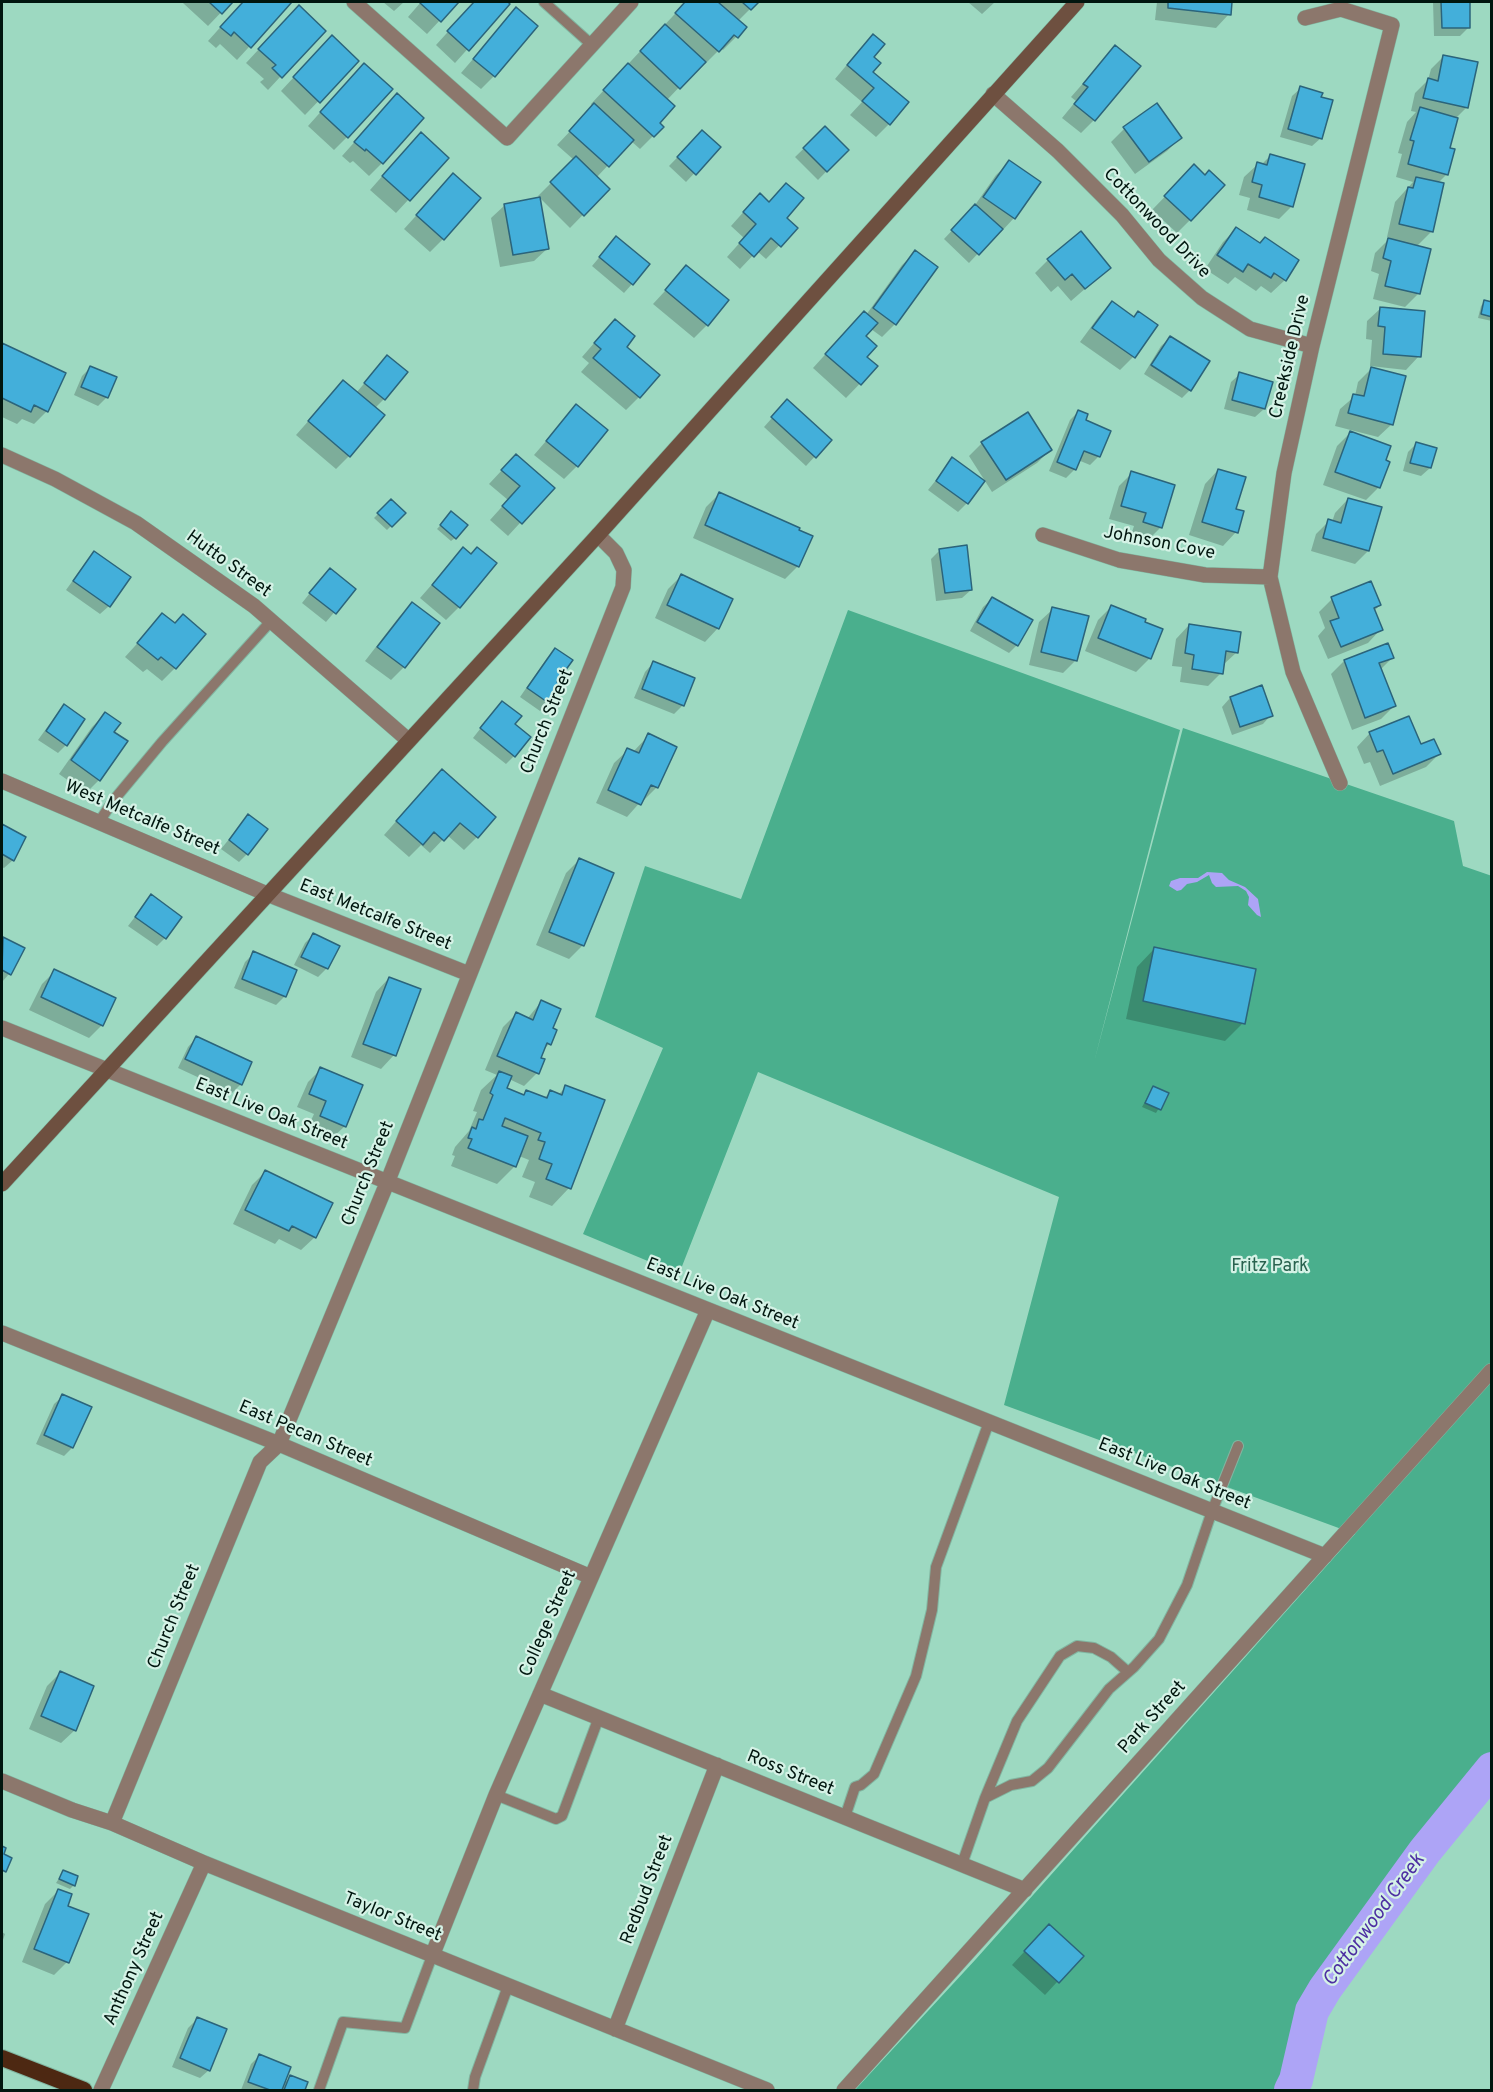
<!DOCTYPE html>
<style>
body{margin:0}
#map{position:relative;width:1493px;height:2092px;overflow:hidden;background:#9dd9c1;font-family:Overpass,sans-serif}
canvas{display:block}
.frame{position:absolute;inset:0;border:3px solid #01160f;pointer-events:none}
</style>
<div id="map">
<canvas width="1493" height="2092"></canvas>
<div class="frame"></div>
</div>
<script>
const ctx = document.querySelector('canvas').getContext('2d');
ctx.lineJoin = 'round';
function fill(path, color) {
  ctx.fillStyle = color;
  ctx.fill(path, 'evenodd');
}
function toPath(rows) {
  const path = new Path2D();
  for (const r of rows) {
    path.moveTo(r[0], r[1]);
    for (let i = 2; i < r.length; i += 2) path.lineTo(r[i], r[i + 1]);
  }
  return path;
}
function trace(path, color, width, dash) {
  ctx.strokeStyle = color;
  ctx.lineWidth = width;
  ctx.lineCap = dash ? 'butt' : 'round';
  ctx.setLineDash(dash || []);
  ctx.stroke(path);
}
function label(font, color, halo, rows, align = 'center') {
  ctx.font = font + ' Overpass,sans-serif';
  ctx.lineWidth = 4.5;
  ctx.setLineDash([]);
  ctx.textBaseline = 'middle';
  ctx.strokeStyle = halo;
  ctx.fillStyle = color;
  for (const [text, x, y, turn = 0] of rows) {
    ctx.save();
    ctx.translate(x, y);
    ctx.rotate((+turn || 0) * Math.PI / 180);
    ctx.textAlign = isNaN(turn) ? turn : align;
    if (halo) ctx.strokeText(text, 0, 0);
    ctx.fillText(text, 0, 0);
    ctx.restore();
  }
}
fill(toPath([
 [848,610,1180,730,1094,1062,1183,728,1454,821,1463,866,1492,876,1491,1766,1324,2004,1300,2090,855,2090,976,1959,1355,1534,1004,1405,1059,1197,758,1072,679,1274,583,1234,663,1048,595,1017,645,866,741,899]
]), '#4aaf8d');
fill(toPath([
 [1207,872,1222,873,1229,880,1245,887,1258,899,1261,917,1257,915,1248,905,1249,897,1246,891,1238,886,1216,887,1212,883,1209,875,1197,882,1187,884,1181,890,1177,891,1169,886,1171,881,1180,878,1198,878]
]), '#ada4f6');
fill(toPath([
 [184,2,231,2,208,26,183,3],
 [243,2,290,2,237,60,220,44,216,48,208,41],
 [383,2,404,2,394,11],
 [421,2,457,2,427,34,408,17],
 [475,2,505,2,508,4,455,63,436,45],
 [686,2,757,2,738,21,745,28,723,50,721,48,705,64,703,62,667,100,658,123,662,127,640,149,631,141,596,178,608,189,570,228,538,196,574,160,557,145,593,107,591,104],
 [968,2,995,2,982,14],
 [1157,2,1231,2,1229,14,1216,28,1155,20],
 [1433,2,1468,2,1468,28,1460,36,1434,36],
 [516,9,494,76,481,89,461,73],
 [286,20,281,76,268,90,260,82,264,79,246,63],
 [1115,47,1094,120,1081,133,1062,118,1076,101,1071,97],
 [860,49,872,57,871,72,889,124,876,137,850,115,862,102,835,79],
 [319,50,357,61,305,115,281,91],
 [1444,56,1467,107,1457,117,1448,149,1446,175,1438,183,1432,231,1416,247,1429,250,1418,294,1405,307,1373,299,1379,274,1371,271,1375,253,1390,238,1387,237,1395,202,1413,182,1396,177,1402,154,1398,153,1407,122,1416,112,1411,111,1415,93,1428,80,1431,69],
 [351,78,347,137,334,150,308,126],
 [1301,88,1321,138,1312,146,1280,137,1292,96],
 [1157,105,1180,138,1167,151,1135,174,1111,142,1124,129],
 [384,109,382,163,369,176,353,161,350,163,342,156],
 [825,128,847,150,818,180,795,157],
 [702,132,719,147,686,182,669,166],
 [408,147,447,158,396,213,370,190],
 [1270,156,1292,206,1279,219,1247,210,1250,198,1239,195,1244,177,1258,164,1261,165],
 [1010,162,1039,183,1014,218,1001,232,999,231,969,263,944,239,973,208,996,175],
 [453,175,443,239,430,252,404,229],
 [1205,177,1190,220,1177,233,1152,210,1181,180],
 [505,205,548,248,534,261,500,267,491,218],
 [747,208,785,218,796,228,766,259,757,251,740,269,727,257,744,238,731,226],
 [1236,229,1285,280,1271,293,1261,286,1256,291,1235,277,1228,284,1205,269,1223,242],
 [608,247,632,284,624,293,592,266],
 [916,252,895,324,882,337,871,329,864,336,865,357,876,367,846,398,813,368,851,326,866,315,902,265],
 [1048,260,1109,268,1071,301,1058,286,1051,292,1035,273],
 [687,267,707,325,694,338,653,304],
 [1484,302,1492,303,1492,321,1478,318,1481,306],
 [1112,303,1133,318,1155,326,1133,357,1120,370,1080,342,1099,316],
 [1381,308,1419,356,1406,370,1370,366,1372,340,1366,339,1367,321],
 [602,334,624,347,639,397,626,410,581,372,589,363,582,357],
 [1170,338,1190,390,1182,398,1144,374,1161,346],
 [2,345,64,374,47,411,34,424,22,419,17,424,2,417],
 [387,357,384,399,375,408,349,456,336,469,296,435,343,382,356,393],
 [90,368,107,397,98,406,74,395,82,376],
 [1371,369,1392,424,1378,437,1335,426,1340,409,1355,396,1358,382],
 [1240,374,1271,383,1264,409,1255,417,1224,409,1231,382],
 [576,406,577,466,564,479,534,455],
 [779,410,830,440,806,466,764,427],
 [1078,412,1099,456,1090,465,1078,460,1075,469,1066,478,1049,471,1070,420],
 [1350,433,1379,487,1366,500,1323,485,1337,446],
 [982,443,1050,450,1037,463,992,492,969,456],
 [1416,444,1430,468,1421,476,1403,471,1408,452],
 [953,459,967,503,958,512,928,490],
 [503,469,552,488,508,536,490,520,508,500,489,484],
 [1218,470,1235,510,1236,532,1223,546,1189,535,1205,484],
 [1132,473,1161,527,1148,540,1131,535,1134,526,1109,519,1119,486],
 [719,494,798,566,785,579,693,538,706,507],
 [1348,499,1368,551,1355,564,1311,551,1316,534,1329,521,1332,522,1335,513],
 [391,501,404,513,387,530,374,518],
 [448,517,455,538,451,541,437,529],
 [463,549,471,555,459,607,446,620,420,598],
 [940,550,971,590,962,598,936,601,931,559],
 [95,553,109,606,100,614,66,590,86,562],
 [681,576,718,628,705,642,655,618,668,589],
 [321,579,354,589,326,622,302,603],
 [992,599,1017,645,1009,653,970,631,983,607],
 [1332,599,1380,605,1374,611,1381,629,1368,643,1328,659,1318,636,1325,628,1319,612],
 [412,604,404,667,391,680,365,661,399,617],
 [1111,607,1161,630,1149,659,1136,672,1085,651,1098,620],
 [1053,609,1076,660,1063,673,1029,665,1039,622],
 [163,615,175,668,162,681,147,669,143,672,125,657],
 [1189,625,1237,652,1223,665,1221,673,1208,686,1180,682,1182,667,1172,666,1176,639],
 [1387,645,1392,658,1380,670,1394,706,1381,719,1352,730,1331,674,1344,661],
 [555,650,555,682,549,703,540,711,520,697,547,658],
 [653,663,683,705,674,714,634,698,645,672],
 [1261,687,1271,715,1263,724,1232,735,1222,707,1230,698],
 [64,706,66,745,58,753,38,740,56,715],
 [494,711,513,725,514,756,506,764,473,738],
 [105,714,112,732,99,780,86,793,59,774,92,727],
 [1370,733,1439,754,1426,767,1380,786,1370,762,1364,764,1357,747],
 [649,735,657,787,644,800,642,800,627,817,596,803,614,763,628,750,633,752],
 [429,784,477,837,464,850,447,835,430,853,421,845,409,857,384,835],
 [248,816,247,854,239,862,221,849],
 [2,826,24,838,13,860,4,868,2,867],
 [579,860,612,873,583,945,569,959,536,945,566,873],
 [151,896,165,938,157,946,128,926],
 [313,935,327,968,318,977,294,965,305,943],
 [3,939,23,949,9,974,2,982],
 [1154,949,1243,1023,1225,1041,1126,1019,1137,967],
 [254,953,295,971,285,996,276,1005,234,988,245,962],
 [55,971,102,1025,89,1038,29,1010,42,984],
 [389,978,419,990,394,1055,381,1069,351,1057,376,992],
 [541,1002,551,1029,549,1044,542,1051,537,1073,524,1086,509,1079,505,1089,523,1096,527,1091,544,1098,551,1092,558,1095,566,1087,569,1188,552,1206,529,1197,535,1182,522,1177,529,1160,519,1156,515,1166,497,1184,451,1166,455,1156,452,1155,455,1147,469,1131,477,1112,473,1111,481,1090,497,1075,485,1070,503,1027,516,1014,527,1019],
 [196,1038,241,1084,232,1093,178,1068,188,1047],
 [321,1069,345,1126,331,1139,307,1129,314,1114,297,1107,308,1082],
 [1153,1087,1167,1094,1156,1113,1142,1107],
 [265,1172,315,1237,301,1250,279,1239,275,1244,233,1224,252,1185],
 [63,1396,90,1408,72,1448,64,1456,36,1444,54,1404],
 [60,1673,75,1730,61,1743,29,1729,47,1686],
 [2,1848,4,1849,2,1855,10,1859,2,1874],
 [63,1872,74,1885,70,1889,56,1883],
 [58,1891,66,1907,67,1962,54,1975,22,1962,45,1904],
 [2,1932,5,1934,2,1943],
 [1036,1939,1081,1956,1045,1995,1012,1965],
 [197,2019,209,2070,200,2078,172,2067,188,2028],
 [260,2055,282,2085,291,2077,306,2083,303,2090,241,2090,251,2064]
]), '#0003');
trace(toPath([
 [1291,2090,1296,2080,1312,2011,1325,1989,1425,1851,1492,1769]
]), '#ada4f6', 34);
const building = toPath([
 [209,2,233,2,222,14,209,2],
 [243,2,292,2,251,48,234,32,231,36,220,27,243,2],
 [421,2,459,2,441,22,420,3,421,2],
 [474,2,508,2,510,4,469,51,447,31,474,2],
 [685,2,718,2,747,27,738,38,734,35,719,52,675,13,685,2],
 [742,2,759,2,751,10,742,2],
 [1168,2,1232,2,1231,15,1168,8,1168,2],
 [1441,2,1470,2,1470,28,1442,28,1441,2],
 [299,5,326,31,282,78,272,68,276,65,258,49,299,5],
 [516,7,538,26,495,77,473,59,516,7],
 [665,24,706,62,680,89,640,51,665,24],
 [873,34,885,44,874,57,881,63,873,72,909,102,890,125,862,101,874,88,847,65,873,34],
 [332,35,359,61,320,103,293,77,332,35],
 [1115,45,1141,66,1095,121,1074,104,1088,87,1083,84,1115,45],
 [1443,55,1478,62,1468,108,1423,98,1428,78,1438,81,1443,55],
 [364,63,393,89,348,138,320,112,364,63],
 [628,63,675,106,660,123,664,127,654,137,603,90,628,63],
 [1300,86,1323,93,1321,97,1333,100,1322,139,1288,129,1300,86],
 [397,93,424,118,383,164,366,149,365,151,354,142,397,93],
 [594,103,634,140,609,167,569,131,594,103],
 [1157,103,1182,138,1149,162,1123,127,1157,103],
 [1420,107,1458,118,1450,148,1455,149,1448,175,1408,164,1414,141,1410,140,1420,107],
 [825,126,849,150,827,172,803,148,825,126],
 [702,130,721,147,696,175,677,157,702,130],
 [421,132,449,158,410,201,382,176,421,132],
 [1270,154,1305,164,1293,207,1259,197,1262,185,1252,182,1257,162,1267,165,1270,154],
 [576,156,610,189,584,216,550,182,576,156],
 [1009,160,1041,182,1015,219,983,197,1009,160],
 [1194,164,1205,175,1209,170,1225,185,1191,221,1164,196,1194,164],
 [453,173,481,198,444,240,416,215,453,173],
 [1416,177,1444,183,1433,232,1399,224,1408,187,1413,188,1416,177],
 [786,183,804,198,787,218,798,228,781,247,771,238,754,257,739,243,756,224,743,212,760,193,769,202,786,183],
 [540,197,549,249,513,255,504,204,540,197],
 [975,204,1003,229,979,255,951,230,975,204],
 [1236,227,1260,243,1265,237,1299,260,1286,281,1274,273,1271,278,1248,264,1243,272,1217,255,1236,227],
 [1081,231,1111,268,1085,289,1072,274,1065,280,1047,259,1081,231],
 [616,236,650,264,633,285,599,257,616,236],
 [1388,238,1431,249,1420,294,1385,286,1391,261,1383,258,1388,238],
 [915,250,938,267,896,325,873,308,915,250],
 [686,265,729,300,708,326,665,290,686,265],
 [1484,300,1492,302,1492,317,1481,314,1484,300],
 [1112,301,1134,317,1138,311,1158,325,1135,358,1092,328,1112,301],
 [1380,307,1425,311,1421,357,1383,354,1385,327,1378,326,1380,307],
 [864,311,878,323,866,336,877,346,867,357,878,366,861,385,825,354,864,311],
 [615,319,635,336,627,347,660,375,640,398,593,358,601,349,594,343,615,319],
 [1170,336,1210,361,1191,391,1151,365,1170,336],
 [2,343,66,373,48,412,34,405,31,412,2,398,2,343],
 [387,355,408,372,385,400,364,383,387,355],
 [90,366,117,377,108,398,81,387,90,366],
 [1371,367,1406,376,1393,425,1348,413,1353,394,1364,396,1371,367],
 [1239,372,1273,382,1265,409,1232,400,1239,372],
 [343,380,385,415,350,457,308,421,343,380],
 [787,399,832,440,816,458,771,417,787,399],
 [576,404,608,430,578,467,546,441,576,404],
 [1078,410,1088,414,1086,420,1111,431,1100,457,1084,451,1076,470,1057,462,1078,410],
 [1028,412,1052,450,1006,480,981,442,1028,412],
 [1350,431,1391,446,1386,460,1390,462,1380,488,1335,472,1350,431],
 [1416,442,1437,448,1431,468,1410,463,1416,442],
 [516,454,555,488,522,524,502,506,520,486,501,470,516,454],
 [952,457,985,481,968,504,936,481,952,457],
 [1218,469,1246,477,1236,509,1244,511,1238,533,1202,522,1218,469],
 [1131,471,1175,485,1162,528,1143,522,1146,513,1121,506,1131,471],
 [719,492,800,528,799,530,813,536,799,567,705,525,719,492],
 [1348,498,1382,507,1369,551,1323,538,1328,519,1341,523,1348,498],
 [391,499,406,513,392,527,377,513,391,499],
 [451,511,468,525,456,539,440,525,451,511],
 [967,545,972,590,945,593,939,549,967,545],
 [463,547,471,554,477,547,497,563,460,608,432,585,463,547],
 [94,551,131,577,110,607,73,581,94,551],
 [330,568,356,589,336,614,309,593,330,568],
 [681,574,733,599,719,629,667,605,681,574],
 [1371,581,1381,605,1374,608,1383,630,1341,647,1330,621,1339,618,1331,597,1371,581],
 [992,597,1033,620,1018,646,977,622,992,597],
 [412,602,440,623,405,668,377,647,412,602],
 [1111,605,1146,619,1145,622,1163,629,1151,659,1098,638,1111,605],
 [1052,607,1089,616,1077,661,1041,652,1052,607],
 [162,613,175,623,183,614,206,634,176,669,161,657,158,660,137,643,162,613],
 [1189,624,1241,632,1238,653,1226,651,1223,674,1192,669,1194,655,1185,653,1189,624],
 [1388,643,1394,658,1379,663,1396,706,1365,718,1344,660,1388,643],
 [555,648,573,660,557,682,563,685,550,704,527,688,555,648],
 [653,661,695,678,684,706,642,689,653,661],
 [1262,685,1273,716,1240,727,1230,697,1262,685],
 [502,701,522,716,515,724,531,737,515,757,480,728,502,701],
 [64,704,85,719,67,746,46,731,64,704],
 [105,712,121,723,114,732,128,741,100,781,71,760,105,712],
 [1409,716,1421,744,1434,739,1441,754,1393,774,1383,750,1377,752,1369,732,1409,716],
 [648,733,677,747,658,788,651,785,641,805,608,790,627,748,639,753,648,733],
 [442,769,496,817,478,838,460,823,444,841,434,832,423,845,396,821,442,769],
 [248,814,268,829,248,855,229,840,248,814],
 [2,824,26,837,14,861,2,854,2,824],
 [579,858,614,873,584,946,549,932,579,858],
 [151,894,182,917,166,939,135,917,151,894],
 [313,933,340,946,328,969,301,957,313,933],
 [3,937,25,948,11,975,2,970,3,937],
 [1154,947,1256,969,1245,1024,1143,1001,1154,947],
 [253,951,297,970,286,997,242,979,253,951],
 [54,969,116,998,103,1026,41,997,54,969],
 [389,977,421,989,396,1056,363,1044,389,977],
 [541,1000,561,1009,553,1028,557,1030,551,1045,547,1043,541,1058,545,1059,539,1074,497,1056,516,1012,533,1020,541,1000],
 [196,1036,252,1062,242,1085,185,1059,196,1036],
 [320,1067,363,1085,346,1127,320,1116,326,1101,309,1094,320,1067],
 [499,1071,512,1076,507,1088,524,1095,526,1090,547,1098,550,1090,562,1095,565,1085,605,1100,571,1189,546,1179,552,1164,539,1159,545,1142,538,1140,541,1133,505,1118,502,1126,528,1136,516,1167,468,1148,472,1139,468,1138,472,1127,476,1129,479,1119,483,1120,493,1095,490,1093,499,1071],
 [1153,1086,1169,1093,1161,1110,1145,1103,1153,1086],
 [265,1170,333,1203,316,1238,292,1226,289,1231,245,1210,265,1170],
 [62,1394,92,1407,73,1448,44,1435,62,1394],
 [60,1671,94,1686,76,1731,41,1716,60,1671],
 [2,1846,6,1848,4,1854,12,1858,6,1872,2,1870,2,1846],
 [63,1870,78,1876,75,1886,59,1879,63,1870],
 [58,1889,72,1894,68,1906,89,1914,69,1963,34,1949,58,1889],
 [1049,1924,1084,1956,1059,1983,1024,1951,1049,1924],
 [197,2017,227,2029,210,2071,180,2058,197,2017],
 [259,2054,291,2067,282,2090,270,2090,248,2082,259,2054],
 [290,2075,308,2082,305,2090,284,2090,290,2075]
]);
fill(building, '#43afda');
trace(building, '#2b647b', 1.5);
const service = toPath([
 [544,2,592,45],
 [99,822,113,801,162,742,271,621],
 [496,1795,556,1819,562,1816,599,1717],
 [985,1798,1017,1721,1060,1656,1077,1646,1094,1648,1111,1657,1128,1672],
 [845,1817,855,1787,861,1785,874,1774,916,1676,932,1610,936,1567,989,1422],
 [962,1864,985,1798,1011,1785,1032,1781,1048,1768,1109,1689,1134,1667,1159,1639,1187,1585,1212,1511,1238,1446],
 [319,2090,343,2022,405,2028,432,1956],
 [473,2090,475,2077,508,1986]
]);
const minor = toPath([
 [354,2,507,138,631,2],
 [1305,18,1341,9,1392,25,1312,346,1284,473,1270,577,1293,672,1340,783],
 [993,94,1058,151,1122,215,1159,260,1202,298,1250,329,1312,346],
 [2,455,55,479,136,523,254,606,408,740],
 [1043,535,1119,560,1205,575,1270,577],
 [2,781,267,894,469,974],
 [2,1028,1325,1556],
 [2,1333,279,1444,591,1577],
 [540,1694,1025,1890],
 [2,1781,72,1810,112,1823,204,1863,767,2090],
 [112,1823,260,1462,279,1444,387,1183,623,587,624,570,616,553,598,535],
 [432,1956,496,1795,708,1310],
 [615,2029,717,1765],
 [101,2090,204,1863],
 [844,2090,1491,1371]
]);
const secondary = toPath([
 [2,1184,598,535,1077,2]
]);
const trunk = toPath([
 [2,2058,84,2090]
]);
trace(service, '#81b6a1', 12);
trace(minor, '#81b6a1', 16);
trace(secondary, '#81b6a1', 16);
trace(trunk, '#81b6a1', 18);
trace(service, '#8c776c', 10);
trace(minor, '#8c776c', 15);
trace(secondary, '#6e5040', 15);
trace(trunk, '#4d2812', 16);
label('18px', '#01160f', '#d5f2e6', [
 ["Cottonwood Drive",1156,224,46],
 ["Creekside Drive",1291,357,-77],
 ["Johnson Cove",1159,544,11],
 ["Hutto Street",228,565,36],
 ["Church Street",548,722,-68],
 ["West Metcalfe Street",142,819,23],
 ["East Metcalfe Street",375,916,22],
 ["East Live Oak Street",271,1115,22],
 ["Church Street",369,1174,-68],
 ["East Live Oak Street",722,1295,22],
 ["East Pecan Street",305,1435,23],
 ["East Live Oak Street",1174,1475,22],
 ["Church Street",175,1617,-68],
 ["College Street",549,1624,-66],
 ["Park Street",1153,1718,-48],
 ["Ross Street",790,1774,22],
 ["Redbud Street",648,1890,-69],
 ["Taylor Street",392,1918,22],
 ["Anthony Street",135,1969,-66]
]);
label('18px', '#28624e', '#d5f2e6', [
 ["Fritz Park",1270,1267]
]);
label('italic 20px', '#4d2fa2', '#d5f2e6', [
 ["Cottonwood Creek",1375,1921,-54]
]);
</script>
